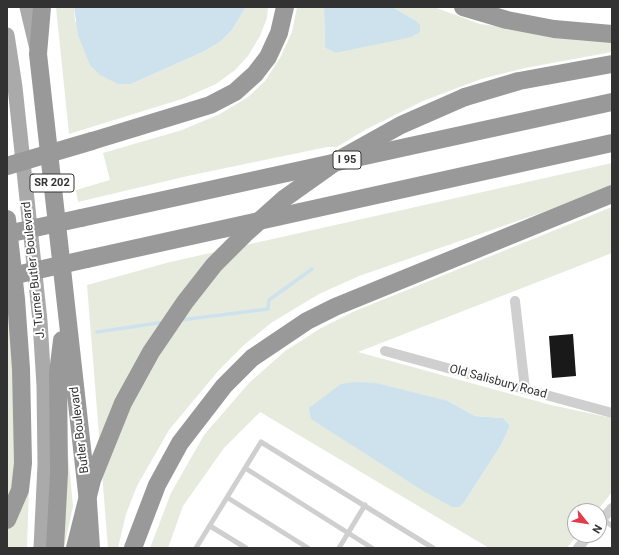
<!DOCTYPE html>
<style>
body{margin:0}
#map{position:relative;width:619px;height:555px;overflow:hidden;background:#fff;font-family:Roboto,sans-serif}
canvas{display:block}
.frame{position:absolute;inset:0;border:8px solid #323232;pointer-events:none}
.north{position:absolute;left:567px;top:503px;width:40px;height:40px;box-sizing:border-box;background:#fff;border:1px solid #adadad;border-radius:50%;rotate:120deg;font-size:11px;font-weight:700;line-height:16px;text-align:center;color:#323232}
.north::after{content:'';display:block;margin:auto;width:14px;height:18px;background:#e23b4e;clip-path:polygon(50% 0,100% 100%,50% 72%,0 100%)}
</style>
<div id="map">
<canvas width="619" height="555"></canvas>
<div class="frame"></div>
<div class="north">N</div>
</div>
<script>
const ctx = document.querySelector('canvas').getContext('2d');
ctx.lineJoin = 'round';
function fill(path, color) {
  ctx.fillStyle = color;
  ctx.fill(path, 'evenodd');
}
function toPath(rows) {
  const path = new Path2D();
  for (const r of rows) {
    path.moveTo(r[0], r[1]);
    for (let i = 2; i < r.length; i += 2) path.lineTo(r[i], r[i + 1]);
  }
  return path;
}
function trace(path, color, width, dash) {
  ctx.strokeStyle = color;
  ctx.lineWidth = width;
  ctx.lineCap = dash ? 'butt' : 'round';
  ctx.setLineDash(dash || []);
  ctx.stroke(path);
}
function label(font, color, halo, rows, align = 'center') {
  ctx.font = font + ' Roboto,sans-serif';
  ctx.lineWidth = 4;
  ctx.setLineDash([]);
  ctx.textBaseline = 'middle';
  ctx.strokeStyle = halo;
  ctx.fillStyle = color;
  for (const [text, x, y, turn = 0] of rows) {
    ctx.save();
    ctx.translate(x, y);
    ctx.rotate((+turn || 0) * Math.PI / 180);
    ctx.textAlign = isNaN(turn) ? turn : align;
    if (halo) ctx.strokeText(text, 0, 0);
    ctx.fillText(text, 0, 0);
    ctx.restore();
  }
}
fill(toPath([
 [56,7,74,7,75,21,131,84,205,51,221,41,232,30,246,7,268,7,267,18,260,36,248,56,235,70,216,84,182,99,69,134],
 [297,7,324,7,325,48,336,53,416,35,415,20,392,7,434,7,480,24,612,42,612,52,525,68,481,79,423,101,365,130,337,147,327,147,192,175,78,202,76,190,110,180,103,153,182,130,220,114,248,97,265,81,281,56,292,32],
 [612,163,612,186,555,208,359,276,319,294,271,323,244,345,219,370,169,430,137,486,126,514,118,548,108,548,87,285,170,262],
 [612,207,612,253,358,352,551,405,612,418,612,492,597,511,575,511,575,535,577,535,567,548,489,548,260,412,224,448,183,506,168,548,150,548,171,493,204,435,249,383,285,351,321,328,355,311],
 [448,401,475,416,503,418,510,426,501,445,465,501],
 [11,300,17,469,7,508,7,301],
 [27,333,31,426,27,548,7,548,7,531,12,522],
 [67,444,73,506,64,548]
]), '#e6ebde');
fill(toPath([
 [74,7,246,7,232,30,221,41,205,51,131,84,118,84,100,75,90,65,78,35],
 [324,7,392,7,415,20,420,25,420,32,412,37,336,53,325,48],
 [356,382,376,383,448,401,475,416,503,418,510,426,501,445,465,501,459,507,452,507,425,492,311,419,309,408,341,384]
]), '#cee2ed');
trace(toPath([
 [181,320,268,309,269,300,312,269],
 [97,332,165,322]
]), '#cee2ed', 3.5);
fill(toPath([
 [573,334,576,376,552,378,549,336]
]), '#191919');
trace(toPath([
 [245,468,372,548],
 [228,498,308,548],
 [603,519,612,526],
 [210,526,246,548],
 [196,548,261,442,433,548],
 [339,548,365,505]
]), '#cfcfcf', 5);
trace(toPath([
 [515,301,525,389],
 [385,351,612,413],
 [599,523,612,508],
 [578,548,589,535]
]), '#cfcfcf', 10);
trace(toPath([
 [27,7,36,45],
 [7,35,15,87,40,321,44,386,45,464,41,548]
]), '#aaa', 15);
trace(toPath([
 [42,7,38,54,88,502,91,548],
 [463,7,507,20,554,29,612,34],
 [465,97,519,81,612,64],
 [92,141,210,105,235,92,255,74,268,57,279,33,285,7],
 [81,218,612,102],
 [7,219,16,299,21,369,23,463,20,490,7,520],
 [87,259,612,143],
 [55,548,59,473,58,373,62,340],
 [133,548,157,485,180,443,224,386,252,358,307,321,335,307,612,194]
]), '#999', 18);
trace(toPath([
 [7,166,92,141],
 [7,234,81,218],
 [7,277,87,259],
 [75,548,92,480,123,403,151,352,185,302,214,265,247,232,285,198,340,159,401,125,465,97]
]), '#999', 18);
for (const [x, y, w] of [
 [347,160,28],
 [52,183,44]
]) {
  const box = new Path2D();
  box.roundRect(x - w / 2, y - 9, w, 18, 3);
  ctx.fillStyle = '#fff';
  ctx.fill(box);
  trace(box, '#323232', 1);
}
label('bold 11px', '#323232', null, [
 ["I 95",347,160],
 ["SR 202",52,183]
]);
label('12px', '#323232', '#fff', [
 ["J. Turner Butler Boulevard",34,270,-96],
 ["Old Salisbury Road",498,382,15],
 ["Butler Boulevard",80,430,-97]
]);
</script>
